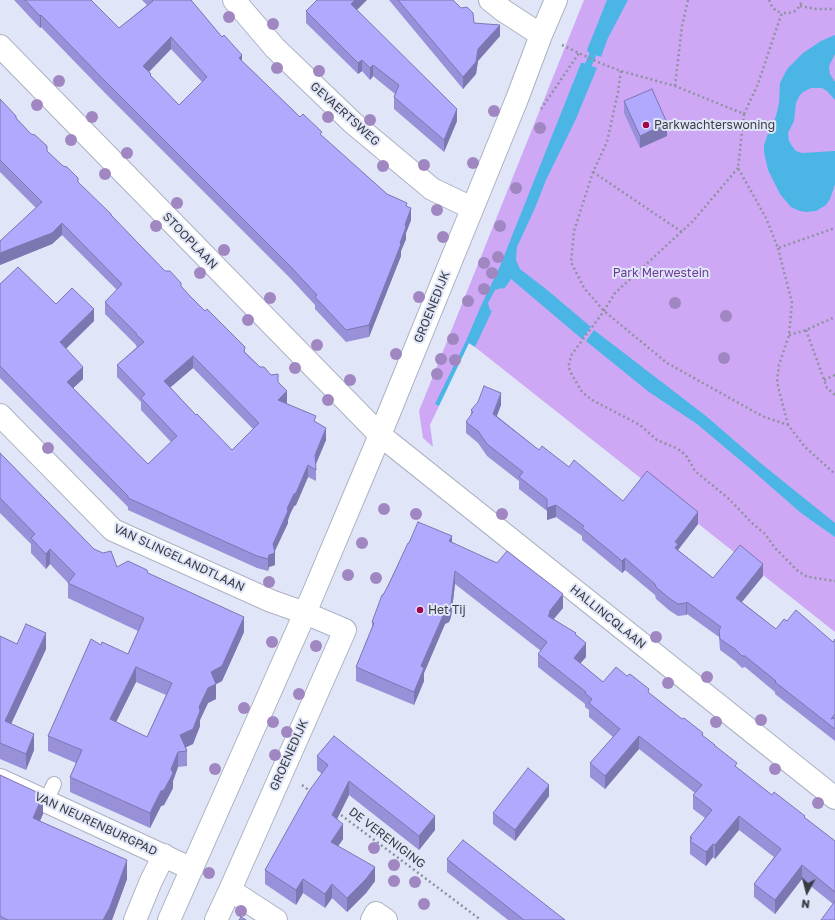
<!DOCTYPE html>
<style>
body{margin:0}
#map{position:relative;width:835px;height:920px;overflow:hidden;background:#e0e6f8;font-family:"Golos Text",sans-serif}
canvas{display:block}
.north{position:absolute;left:787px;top:872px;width:40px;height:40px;-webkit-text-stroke:3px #e0e6f8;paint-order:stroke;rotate:187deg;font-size:11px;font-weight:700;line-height:16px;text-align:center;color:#3a3c43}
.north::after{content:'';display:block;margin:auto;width:14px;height:18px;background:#3a3c43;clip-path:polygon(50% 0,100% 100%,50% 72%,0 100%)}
</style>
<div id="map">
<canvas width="835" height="920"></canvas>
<div class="north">N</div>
</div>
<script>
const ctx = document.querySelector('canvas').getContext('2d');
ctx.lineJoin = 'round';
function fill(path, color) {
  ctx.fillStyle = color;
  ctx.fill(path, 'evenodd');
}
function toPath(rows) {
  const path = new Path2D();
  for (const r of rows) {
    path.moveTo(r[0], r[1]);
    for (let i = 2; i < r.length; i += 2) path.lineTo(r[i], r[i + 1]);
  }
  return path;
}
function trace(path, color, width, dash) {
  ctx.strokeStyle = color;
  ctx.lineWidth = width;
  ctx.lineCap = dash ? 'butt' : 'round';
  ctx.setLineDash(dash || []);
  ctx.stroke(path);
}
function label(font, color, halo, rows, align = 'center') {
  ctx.font = font + ' "Golos Text",sans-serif';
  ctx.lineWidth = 4;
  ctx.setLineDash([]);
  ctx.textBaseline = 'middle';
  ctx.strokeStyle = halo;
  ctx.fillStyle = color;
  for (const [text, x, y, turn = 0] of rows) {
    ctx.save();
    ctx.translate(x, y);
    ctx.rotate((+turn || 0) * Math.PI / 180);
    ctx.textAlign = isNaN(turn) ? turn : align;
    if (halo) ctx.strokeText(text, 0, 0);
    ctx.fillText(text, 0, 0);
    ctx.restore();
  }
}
fill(toPath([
 [584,0,835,0,835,632,475,347,467,342,436,404,439,406,430,425,433,447,423,438,419,411]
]), '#cea7f5');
fill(toPath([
 [607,0,628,0,608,38,601,57,588,52,587,50],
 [835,35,835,54,829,66,830,74,835,82,835,100,827,91,822,88,811,88,803,92,800,95,796,103,794,121,788,133,789,141,792,146,796,151,802,153,835,151,835,184,830,199,826,205,816,211,806,212,800,211,791,207,780,194,768,170,764,152,764,146,767,136,776,116,779,103,780,83,785,73,788,68,803,53,821,41],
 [581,63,583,63,597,68,575,121,546,180,535,208,517,247,516,260,520,269,546,289,591,327,582,339,511,279,504,289,502,288,495,290,488,303,490,310,492,311,475,347,469,343,439,406,435,404,466,341,480,308,500,266],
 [594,330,706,416,758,461,835,523,835,537,801,513,753,471,697,424,649,392,586,341]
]), '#4bb6e6');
trace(toPath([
 [585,72,593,54]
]), '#4bb6e6', 7);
const service = toPath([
 [46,801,54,784]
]);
const minor = toPath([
 [234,0,275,48,353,123,432,189,472,208],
 [490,0,504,11,541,35],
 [0,46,380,435,835,798],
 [0,415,113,530,271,601,305,613,345,630,230,890,216,920],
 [0,780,192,869],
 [230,890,276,920],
 [135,920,151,881,164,855],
 [169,920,305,613,380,435,517,99,541,35,556,0],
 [372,920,376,913,386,920]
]);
trace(service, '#acb2c3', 16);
trace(minor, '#acb2c3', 24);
trace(toPath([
 [769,0,771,5,776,11,782,13],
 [800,6,816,9,835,9],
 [562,45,600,63,621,71,675,86,744,114,758,84,776,30,782,13,789,13,795,11,800,6,802,0],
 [621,71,618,92,607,142,593,172,574,231,571,262,584,288,604,311,667,363,762,416,788,425,805,447,835,474],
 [675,86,682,26,688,0],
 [541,109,579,53],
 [744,114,738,168,766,218,778,248,835,228],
 [738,168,693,221,615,293,604,311,572,354,569,363,569,368,571,373,582,392,592,400,640,425,657,440,678,449,683,453,687,457,695,471,728,498,752,523,765,534,775,548,798,571,806,576,814,578,835,581],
 [593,172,682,232],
 [778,248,792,303,789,335,779,365,777,382,788,425],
 [806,330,827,388,835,395],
 [789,335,806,330,835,317],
 [824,380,835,375],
 [302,785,311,792],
 [337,812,481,920]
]), '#8e929f', 2.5, [2, 3]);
trace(service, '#fff', 14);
trace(minor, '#fff', 22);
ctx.fillStyle = '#a087c2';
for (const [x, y] of [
 [229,17],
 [273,24],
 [277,68],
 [319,71],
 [59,81],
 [37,105],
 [494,111],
 [92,117],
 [328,117],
 [370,120],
 [540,128],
 [71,140],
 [127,153],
 [473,163],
 [424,165],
 [383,166],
 [105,174],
 [516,188],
 [177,203],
 [437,210],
 [156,226],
 [500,226],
 [443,237],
 [224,250],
 [498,257],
 [484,263],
 [200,273],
 [492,273],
 [484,289],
 [419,297],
 [270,298],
 [468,301],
 [675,303],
 [726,316],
 [248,320],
 [453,339],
 [317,345],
 [396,354],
 [724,358],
 [441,359],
 [455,360],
 [295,368],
 [437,374],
 [350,380],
 [328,400],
 [48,448],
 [384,509],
 [416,514],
 [502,514],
 [362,543],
 [348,575],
 [376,578],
 [269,582],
 [656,637],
 [272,642],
 [316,646],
 [707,677],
 [668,683],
 [299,694],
 [244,708],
 [761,720],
 [273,722],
 [716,722],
 [287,732],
 [275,755],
 [215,769],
 [775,769],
 [818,803],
 [374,848],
 [394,865],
 [209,873],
 [394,881],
 [415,882],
 [424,904],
 [241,911]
]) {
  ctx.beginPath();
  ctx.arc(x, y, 6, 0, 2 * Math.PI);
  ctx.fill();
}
fill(toPath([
 [14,0,91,0,119,28,147,5,142,0,191,0,242,61,300,117,387,194,407,207,411,220,406,233,406,239,401,251,401,256,369,337,346,342,315,309,315,305,290,278,105,93,41,27,40,28],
 [171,49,202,82,179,105,151,76,149,72],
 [389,0,453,0,474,23,500,36,478,61,476,74,463,89],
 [357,10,457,121,444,152,394,109,394,97,395,94,373,76,370,80,362,71,358,74,306,23,306,11],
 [0,99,16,119,165,271,260,367,278,382,287,403,286,403,316,422,326,440,316,464,316,481,308,477,296,505,294,506,290,514,288,520,288,523,274,552,275,565,269,567,268,571,257,568,128,510,128,507,124,503,0,378,0,284,56,304,94,321,66,349,83,379,73,388,148,464,171,442,141,410,141,402,117,377,117,365,137,347,136,346,136,345,105,314,105,302,117,290,62,235,52,244,0,265,0,241,36,208,0,172],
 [193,368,253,429,232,450,196,415,170,387],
 [624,101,667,136,640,148,624,113],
 [501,405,497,416,539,450,569,467,623,501,698,524,678,550,713,578,763,576,742,602,776,629,787,621,833,642,835,639,835,741,775,694,775,692,745,667,742,668,735,661,720,650,719,637,687,614,686,615,678,616,670,611,656,599,655,595,625,570,622,573,582,540,582,536,556,517,547,520,547,511,519,489,519,481,487,456,478,443,466,433,466,422,471,415,471,410],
 [0,453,94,549,117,567,148,573,244,632,222,681,216,684,216,699,208,703,200,720,200,726,193,744,186,747,187,751,187,766,178,767,173,781,173,788,171,792,164,805,161,806,150,828,70,792,70,777,76,763,48,751,48,736,101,645,128,654,138,631,68,598,68,583,50,564,46,569,31,553,31,544,0,513],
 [136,682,166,695,147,737,116,722],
 [409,543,452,543,563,608,554,619,576,635,586,657,580,663,603,682,649,693,703,736,715,746,737,768,772,795,805,818,835,841,835,920,833,904,802,879,775,914,754,897,754,884,774,857,739,830,715,859,713,857,706,866,690,854,690,837,705,818,693,809,693,795,695,793,639,749,605,789,590,777,590,763,613,737,589,717,589,710,585,707,585,704,538,667,538,654,541,651,455,584,451,617,449,622,445,624,424,673,424,681,414,705,356,681,356,667,372,627,372,622,383,595],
 [0,636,17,644,46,649,11,724,34,750,26,770,0,759],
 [317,756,435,830,419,850,349,795,337,819,343,839,338,846,375,881,366,893,347,912,332,898,325,908,303,893,296,905,265,884,265,870,322,774,317,770],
 [0,775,43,814,40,821,127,879,112,920,0,920],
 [549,796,515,841,493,824,493,813],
 [447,859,565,920,508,920,447,872]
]), '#9891da');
fill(toPath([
 [355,0,367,0,351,16,351,4],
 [41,15,41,27,40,28,40,16],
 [500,25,500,36,478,61,476,74,463,89,463,77,478,49],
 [171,37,171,49,143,78,143,66],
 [242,55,242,67,239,58],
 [362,60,362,71,358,74,358,63],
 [373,65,373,76,370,80,370,68],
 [457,109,457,121,444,152,444,140],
 [667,123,667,136,640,148,640,136],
 [411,208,411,220,406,233,406,239,401,251,401,256,369,337,369,325,400,243,405,225],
 [62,223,62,235,52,244,0,265,0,253],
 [94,309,94,321,60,354,60,342],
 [193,356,193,368,164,393,164,381],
 [83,367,83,379,67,394,67,382],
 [287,391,287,403,278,411,278,400],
 [501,393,501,405,493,425,493,414],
 [326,428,326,440,315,466,315,455],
 [308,465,308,477,296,505,294,506,290,514,288,520,288,523,274,553,275,553,275,565,269,567,268,571,268,559,273,544,287,509],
 [556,505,556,517,547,520,547,508],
 [698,512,698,524,678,550,678,556,675,560,675,542],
 [452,536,452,549,449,541],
 [50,549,50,564,46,569,46,554],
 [625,558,625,570,622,573,622,561],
 [763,564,763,576,736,609,736,598],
 [455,571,455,584,451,617,449,622,445,624,424,673,424,681,414,705,414,692,421,666,445,611],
 [563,594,563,608,550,623,548,629,549,612],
 [687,602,687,614,686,615,686,603],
 [244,617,244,632,222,681,211,687,211,672],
 [46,633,46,649,5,737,5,721],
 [586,643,586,657,574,671,574,658],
 [136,667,136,682,110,734,110,719],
 [216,684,216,699,208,703,200,720,200,726,193,744,180,750,180,735,199,707,208,688],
 [34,734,34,750,26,770,26,754],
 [639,736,639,749,605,789,605,776],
 [178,752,178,767,173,781,173,788,164,805,161,806,150,828,150,813],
 [349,781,349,795,332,829,332,815],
 [549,785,549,796,515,841,515,830],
 [43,795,43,814,33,837,33,818],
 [435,816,435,830,419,850,419,836],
 [739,816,739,830,715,859,715,845],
 [343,824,343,839,331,857,331,842],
 [713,844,713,857,706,866,706,852],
 [127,860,127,879,112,920,103,920],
 [802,865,802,879,775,914,775,900],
 [375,867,375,881,366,893,347,912,347,898],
 [303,879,303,893,296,905,296,890],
 [332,884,332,898,325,908,325,894]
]), '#7c76b1');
const building = toPath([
 [25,0,91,0,119,28,153,1,152,0,191,0,222,37,224,35,242,55,239,58,300,117,303,114,322,132,320,134,387,194,407,203,406,206,411,208,405,225,406,227,400,243,401,244,369,325,346,330,315,297,317,295,290,266,105,81,41,15,40,16,25,0],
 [171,37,207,77,179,105,150,75,151,74,143,66,171,37],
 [317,0,355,0,351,4,457,109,444,140,394,97,399,85,373,65,370,68,362,60,358,63,306,11,317,0],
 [398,0,453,0,461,8,467,7,473,13,474,23,500,25,478,49,476,62,463,77,398,0],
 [652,89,667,123,640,136,624,101,652,89],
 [0,99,16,116,16,118,31,134,35,135,47,146,47,151,63,166,67,167,78,178,78,182,111,214,111,215,165,271,170,271,181,283,181,286,189,295,205,311,207,309,245,347,244,352,260,367,264,367,271,375,278,374,278,382,287,391,278,400,316,416,314,421,326,428,315,455,316,470,308,465,296,493,294,494,290,502,287,509,288,511,273,544,275,553,269,555,268,559,257,556,128,498,128,496,124,492,0,366,0,284,18,267,56,304,72,288,94,309,60,342,83,367,67,382,148,464,177,436,141,398,145,394,117,365,144,342,136,334,137,334,105,302,122,284,62,223,52,233,0,253,0,241,42,202,0,160,0,99],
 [193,356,259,423,232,450,197,414,196,415,164,381,193,356],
 [484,386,501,393,493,414,539,450,542,446,569,467,574,460,623,501,647,471,698,512,675,542,678,544,675,548,713,578,740,545,763,564,736,598,776,629,784,619,787,621,796,610,833,642,835,639,835,714,831,719,835,718,835,729,775,682,776,681,745,656,742,656,735,649,720,639,719,630,721,627,687,602,686,603,678,604,670,599,656,587,655,584,625,558,622,561,582,528,584,526,556,505,547,508,547,499,519,477,523,472,487,444,478,431,466,422,473,412,471,410,478,402,484,386],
 [0,453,94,549,103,553,111,551,117,567,128,561,147,570,148,573,244,617,222,666,211,672,216,684,208,688,199,707,200,711,193,729,180,735,187,751,178,752,171,769,173,773,171,777,164,790,161,791,150,813,70,777,82,750,48,736,91,639,101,645,102,642,128,654,144,618,68,583,75,574,50,549,46,554,31,538,35,534,0,498,0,453],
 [136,667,172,683,147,737,110,719,136,667],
 [418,522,452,536,449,541,497,563,507,551,563,594,549,612,550,613,548,616,576,633,575,634,586,643,574,658,603,682,616,667,627,676,630,674,649,689,648,692,682,719,684,718,698,729,703,733,702,735,715,745,714,745,737,763,735,766,772,795,774,792,805,816,804,817,835,841,835,892,802,865,775,900,754,884,781,849,739,816,715,845,713,844,706,852,690,841,692,838,690,837,712,810,693,795,702,785,639,736,605,776,590,763,620,729,589,703,592,699,585,693,586,692,538,654,547,642,455,571,451,603,449,608,445,611,421,666,424,668,414,692,356,667,374,623,372,622,382,595,383,595,388,586,408,543,409,543,418,522],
 [26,624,46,633,5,721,34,734,26,754,0,743,0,636,17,644,26,624],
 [334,736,435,816,419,836,349,781,332,815,343,824,331,842,375,867,366,879,347,898,332,884,325,894,303,879,296,890,265,870,309,791,328,765,317,756,334,736],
 [528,768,549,785,515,830,493,813,528,768],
 [0,775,43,795,33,818,127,860,110,907,103,920,8,920,0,916,0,775],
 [463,840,565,920,524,920,447,859,463,840],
 [835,901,835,920,821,920,835,901],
 [241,917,246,920,239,920,241,917]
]);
fill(building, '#b1a9fd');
trace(building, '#7c76b1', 1);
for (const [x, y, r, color] of [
 [646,125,4,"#9f064c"],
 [420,610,4,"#9f064c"]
]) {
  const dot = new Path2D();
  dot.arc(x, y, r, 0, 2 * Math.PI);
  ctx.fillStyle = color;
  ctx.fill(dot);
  trace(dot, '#e0e6f8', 1.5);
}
label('12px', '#3a3c43', '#e0e6f8', [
 ["GEVAERTSWEG",345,114,42],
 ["STOOPLAAN",190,241,46],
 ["GROENEDIJK",432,307,-68],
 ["VAN SLINGELANDTLAAN",179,558,25],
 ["HALLINCQLAAN",608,617,39],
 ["GROENEDIJK",289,755,-66],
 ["VAN NEURENBURGPAD",96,824,25],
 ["DE VERENIGING",387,838,37]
]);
label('12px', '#3a3c43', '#e0e6f8', [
 ["Parkwachterswoning",654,125],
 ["Het Tij",428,610]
], 'left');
label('12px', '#6c3996', '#e0e6f8', [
 ["Park Merwestein",661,273]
]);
</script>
